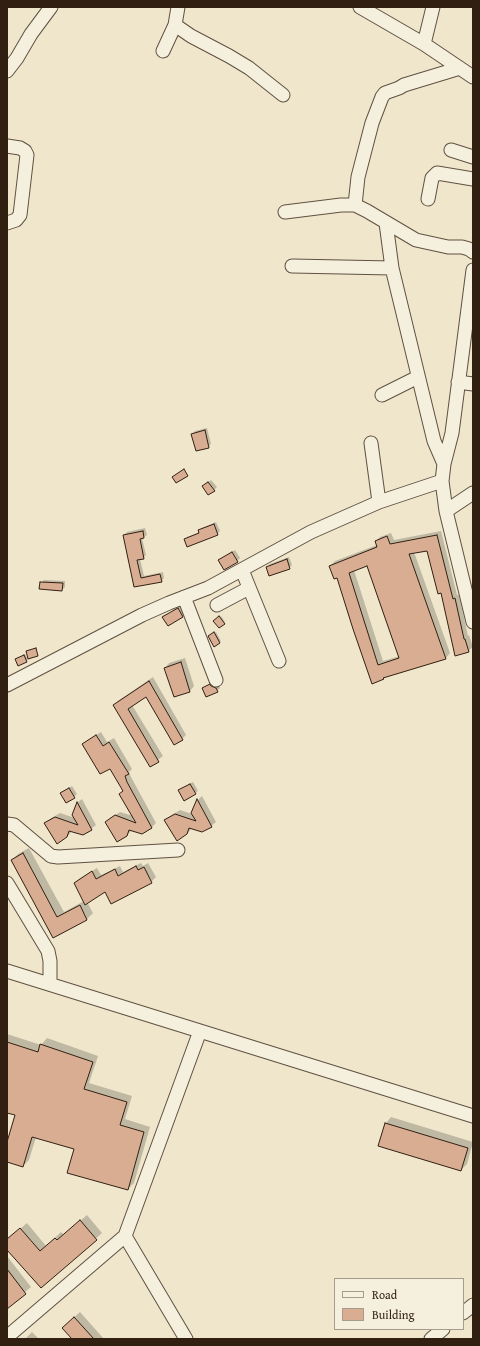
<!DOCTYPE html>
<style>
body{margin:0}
#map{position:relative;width:480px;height:1346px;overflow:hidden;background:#efe6cc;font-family:"Gentium Book Plus",serif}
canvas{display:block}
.frame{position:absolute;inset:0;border:8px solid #311f12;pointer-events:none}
.legend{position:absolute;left:334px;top:1278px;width:130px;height:52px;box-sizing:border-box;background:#f5efde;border:1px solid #a79c8c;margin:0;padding:5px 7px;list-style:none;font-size:12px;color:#311f12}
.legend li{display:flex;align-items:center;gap:8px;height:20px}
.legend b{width:20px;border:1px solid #a79c8c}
</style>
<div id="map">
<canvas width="480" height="1346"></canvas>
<div class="frame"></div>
<ul class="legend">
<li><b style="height:5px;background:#f5efde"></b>Road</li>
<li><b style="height:11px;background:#d9ad91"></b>Building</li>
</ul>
</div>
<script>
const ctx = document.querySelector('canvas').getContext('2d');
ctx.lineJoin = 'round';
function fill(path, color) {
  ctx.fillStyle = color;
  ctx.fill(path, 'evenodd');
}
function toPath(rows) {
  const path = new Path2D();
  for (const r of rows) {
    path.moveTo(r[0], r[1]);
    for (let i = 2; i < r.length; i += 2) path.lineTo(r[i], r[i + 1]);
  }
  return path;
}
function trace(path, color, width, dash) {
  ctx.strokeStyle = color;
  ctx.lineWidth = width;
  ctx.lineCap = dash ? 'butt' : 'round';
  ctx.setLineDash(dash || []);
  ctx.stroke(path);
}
fill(toPath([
 [207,428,211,444,208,447,192,434,195,431],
 [211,480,217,487,214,490,203,486],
 [216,522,220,531,217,534,185,540,187,537,200,532,199,531,202,528],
 [145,528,147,535,142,538,146,555,143,558,140,559,144,576,163,572,164,578,161,581,135,586,124,535,127,532],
 [441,531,457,595,459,595,468,636,469,635,473,647,468,651,441,592,427,550,414,552,450,653,446,658,386,676,383,679,337,577,330,566,335,561,377,545,376,541,380,537,391,533,394,540],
 [368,565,400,656,383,661,354,570],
 [235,550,240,558,237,561,219,560],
 [289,557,292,565,289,568,267,567,270,564],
 [44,580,65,581,65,587,62,590,41,583],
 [181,606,185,613,183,616,164,617],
 [221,616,225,622,219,627,215,621],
 [216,632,221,641,214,646,210,635],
 [25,654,28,660,18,664,16,659],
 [185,658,194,686,190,691,174,696,165,668,169,663],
 [153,677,186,735,182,739,146,695,132,705,163,756,150,766,114,705,118,701],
 [213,682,219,685,220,688,217,691,203,688],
 [101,732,107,742,114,738,132,769,129,772,131,777,156,823,151,828,131,831,127,835,106,822,110,818,120,812,133,816,124,790,110,767,83,744,88,740],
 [193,782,198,791,195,793,182,788],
 [72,786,77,794,74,797,61,793],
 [202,796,216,822,211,826,192,828,187,834,166,820,170,816,180,810,192,814,198,800],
 [82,799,96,825,91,829,72,831,67,837,46,823,50,819,60,813,75,818,73,815,78,802],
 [29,848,64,912,84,901,75,883,79,879,97,868,101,875,120,866,123,872,141,863,143,866,148,863,156,877,151,882,106,891,87,902,93,913,87,919,53,937,12,860,18,854],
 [7,1034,41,1045,47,1038,98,1056,89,1083,132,1096,125,1119,150,1127,134,1183,128,1189,75,1149,36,1137,29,1160,23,1166,7,1161,7,1145,16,1114,7,1112],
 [391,1117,473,1142,467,1164,461,1170,386,1123],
 [87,1215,102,1233,41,1287,7,1248,7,1240,27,1223,46,1246,61,1232,64,1235],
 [7,1256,31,1287,7,1307],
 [80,1312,104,1339,73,1339,69,1322],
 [32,1332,39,1339,25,1339]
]), '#0003');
const building = toPath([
 [205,430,209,448,196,451,191,434,205,430],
 [184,469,188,476,176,483,172,477,184,469],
 [208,482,215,491,208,495,202,486,208,482],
 [214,524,218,535,187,547,184,539,199,533,198,530,214,524],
 [143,531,144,538,140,539,144,559,137,560,141,578,160,574,162,582,134,587,123,535,143,531],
 [437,535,453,599,455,598,464,639,465,639,469,652,455,656,441,593,438,594,427,551,409,554,446,659,383,678,384,679,372,684,353,629,337,578,334,579,329,566,377,547,375,541,387,536,390,544,437,535],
 [367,566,399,658,378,665,349,573,367,566],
 [232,552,238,562,224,570,218,560,232,552],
 [287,559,290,569,269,576,266,567,287,559],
 [40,582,63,583,62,591,39,589,40,582],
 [178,608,183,617,168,626,162,617,178,608],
 [219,616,225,624,219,628,213,621,219,616],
 [214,632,220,643,214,647,208,636,214,632],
 [36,648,38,656,28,659,26,651,36,648],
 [24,655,27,662,18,666,15,659,24,655],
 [181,662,190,692,174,697,164,668,181,662],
 [149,681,183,740,174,745,146,697,128,709,159,762,150,767,113,705,149,681],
 [210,684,211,686,216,688,218,692,206,697,202,688,210,684],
 [96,735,103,746,109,742,129,774,125,776,127,782,152,828,142,834,129,830,127,836,117,842,105,822,115,815,136,823,119,794,123,791,110,769,100,774,82,744,96,735],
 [190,784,196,794,184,801,178,790,190,784],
 [69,788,75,798,66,803,60,793,69,788],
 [197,799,212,827,202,832,189,828,187,834,177,841,164,820,175,814,196,821,191,813,197,799],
 [77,802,92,830,83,835,69,831,67,837,57,844,44,823,55,817,78,825,72,815,77,802],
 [23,853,57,917,80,905,87,920,53,938,11,860,23,853],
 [136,866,138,870,144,867,152,883,111,904,105,892,85,905,74,883,92,871,96,879,115,869,118,876,136,866],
 [7,1042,38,1052,40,1044,93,1062,84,1089,127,1102,120,1125,144,1132,128,1190,67,1173,74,1149,32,1137,23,1167,7,1162,7,1142,15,1115,7,1113,7,1042],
 [385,1123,468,1148,461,1171,378,1146,385,1123],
 [80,1220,97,1240,41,1288,7,1250,7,1239,20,1228,40,1251,55,1238,57,1240,80,1220],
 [7,1269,26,1294,7,1309,7,1269],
 [74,1317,94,1339,72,1339,62,1328,74,1317]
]);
fill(building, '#d9ad91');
trace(building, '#311f12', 1);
const minor = toPath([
 [178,7,175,25,191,36,229,56,249,68,283,95],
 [360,7,424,44,473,77],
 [424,44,433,7],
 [163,51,175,25],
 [7,71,17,58,31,34,51,7],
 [7,146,20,148,25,151,27,155,20,215,16,220,7,223],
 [451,150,473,157],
 [428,199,432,178,437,173,473,179],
 [355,205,358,177,372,123,382,97,385,93,399,88,404,85,460,68],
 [285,212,341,205,355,205,367,211,416,240,448,247,462,247,469,249,473,252],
 [386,223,392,268,434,441,444,464],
 [292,266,392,268],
 [473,270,452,433,444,464,442,481,446,511,473,622],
 [458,382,473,384],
 [382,395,418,377],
 [371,443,379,502],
 [446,511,473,493],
 [242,570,279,661],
 [184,597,216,680],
 [217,605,249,588],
 [7,685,142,615,169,603,208,588,311,532,379,502,442,481],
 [7,824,14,825,51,856,58,857,178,850],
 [7,883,48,951,50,961,50,984],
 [7,971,473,1116],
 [125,1236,186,1339],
 [463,1313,473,1305],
 [7,1337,125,1236,200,1031],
 [431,1339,443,1329]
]);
trace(minor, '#605140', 15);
trace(minor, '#f5efde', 13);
</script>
